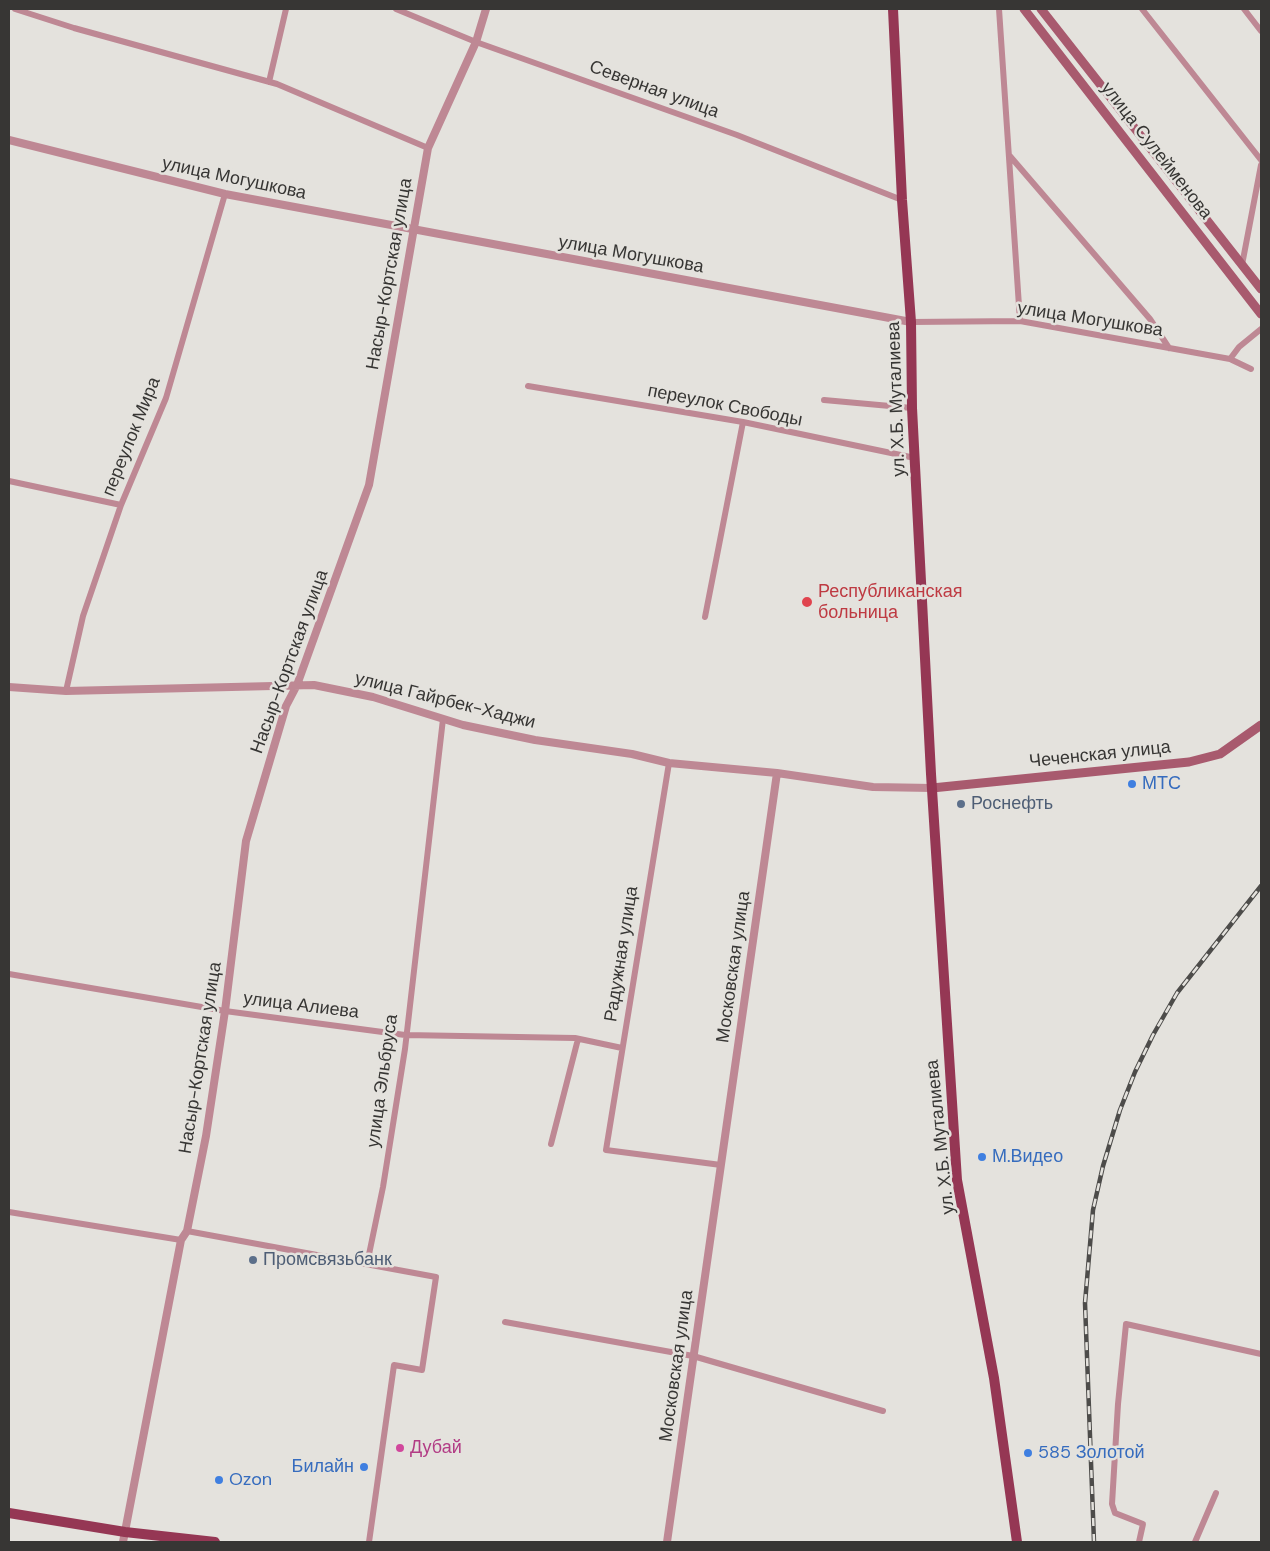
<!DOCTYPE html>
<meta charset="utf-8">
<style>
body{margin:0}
#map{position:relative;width:1270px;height:1551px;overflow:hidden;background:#e4e2dd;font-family:"DM Sans",sans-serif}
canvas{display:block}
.frame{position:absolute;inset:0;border:10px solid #373634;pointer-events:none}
</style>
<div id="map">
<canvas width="1270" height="1551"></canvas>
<div class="frame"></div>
</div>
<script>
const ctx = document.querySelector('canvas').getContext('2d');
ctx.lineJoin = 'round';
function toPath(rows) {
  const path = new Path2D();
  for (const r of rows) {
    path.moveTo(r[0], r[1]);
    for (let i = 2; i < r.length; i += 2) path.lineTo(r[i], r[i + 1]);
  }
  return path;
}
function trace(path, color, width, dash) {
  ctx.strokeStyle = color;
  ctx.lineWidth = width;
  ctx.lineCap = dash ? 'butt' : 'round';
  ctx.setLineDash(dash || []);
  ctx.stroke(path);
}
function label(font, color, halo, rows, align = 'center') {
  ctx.font = font + ' "DM Sans",sans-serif';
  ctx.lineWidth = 5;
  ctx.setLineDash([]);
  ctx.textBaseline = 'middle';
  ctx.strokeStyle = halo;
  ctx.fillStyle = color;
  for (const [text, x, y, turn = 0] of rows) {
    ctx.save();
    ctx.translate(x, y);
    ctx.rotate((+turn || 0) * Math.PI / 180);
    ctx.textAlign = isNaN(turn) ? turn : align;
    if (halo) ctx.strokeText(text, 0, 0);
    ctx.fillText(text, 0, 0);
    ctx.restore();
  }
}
trace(toPath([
 [15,9,74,28,277,84,428,148],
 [396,9,476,42,737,135,902,200],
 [999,9,1020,321],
 [1142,9,1261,160],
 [1244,9,1261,31],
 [269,82,286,9],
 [1009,155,1150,319,1169,348],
 [1242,265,1261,165],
 [911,322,1020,321,1230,359,1251,369],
 [1230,359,1239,347,1261,329],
 [528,386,743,422,915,458],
 [824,400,912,408],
 [9,481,121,505],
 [705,617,743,422],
 [66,691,83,616,121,505,166,398,225,194],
 [669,763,606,1150,721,1165],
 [9,974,225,1011,405,1035,575,1038,622,1048],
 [551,1144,578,1039],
 [9,1212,181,1240],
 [187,1231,436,1277,422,1370,394,1365,369,1542],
 [367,1264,383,1187,405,1049,443,719],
 [505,1322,693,1356,883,1411],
 [1139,1542,1143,1524,1115,1513,1112,1504,1118,1404,1126,1324,1261,1354],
 [1195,1542,1216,1493]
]), '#be8894', 6);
trace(toPath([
 [9,140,225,194,911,322],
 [9,687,66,691,314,685,373,697,463,725,535,740,632,754,669,763,777,773,873,787,932,788],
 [123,1542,181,1240,187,1231,206,1136,225,1011,246,841,286,706,297,685,369,485,428,148,476,42,486,9],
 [667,1542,777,773]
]), '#be8894', 8);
trace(toPath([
 [1024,9,1261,314],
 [1041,9,1261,289],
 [932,788,1189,762,1220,754,1261,725]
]), '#a85a6e', 9);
trace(toPath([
 [893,9,902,200,911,322,912,408,931,774,957,1180,994,1378,1017,1542],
 [9,1513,125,1532,215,1542]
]), '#953754', 10);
const rail = toPath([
 [1094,1542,1085,1303,1093,1210,1103,1166,1120,1110,1135,1072,1153,1035,1177,993,1261,886]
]);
trace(rail, '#4d4c4a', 4.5);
trace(rail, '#e4e2dd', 2.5, [8]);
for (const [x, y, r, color] of [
 [807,602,6,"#e0444e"],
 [1132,784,5,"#3f7fe0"],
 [961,804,5,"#5c6f8a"],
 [982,1157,5,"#3f7fe0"],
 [253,1260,5,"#5c6f8a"],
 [400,1448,5,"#d1479c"],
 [1028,1453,5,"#3f7fe0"],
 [364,1467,5,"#3f7fe0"],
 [219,1480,5,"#3f7fe0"]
]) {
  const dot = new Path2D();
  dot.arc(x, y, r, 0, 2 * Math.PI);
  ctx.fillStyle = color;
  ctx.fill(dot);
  trace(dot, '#e4e2dd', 2);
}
label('18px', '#373634', '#e4e2dd', [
 ["Северная улица",654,90,20],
 ["улица Сулейменова",1156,151,52],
 ["улица Могушкова",234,179,12],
 ["улица Могушкова",631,255,10],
 ["Насыр-Кортская улица",390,274,-80],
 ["улица Могушкова",1090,320,9],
 ["ул. Х.Б. Муталиева",897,399,-92],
 ["переулок Свободы",725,406,11],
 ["переулок Мира",132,437,-68],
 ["Насыр-Кортская улица",290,662,-70],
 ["улица Гайрбек-Хаджи",445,701,14],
 ["Чеченская улица",1100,755,-6],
 ["Радужная улица",622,954,-81],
 ["Московская улица",734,967,-82],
 ["улица Алиева",301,1006,7],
 ["Насыр-Кортская улица",201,1058,-81],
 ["улица Эльбруса",383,1081,-82],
 ["ул. Х.Б. Муталиева",941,1137,-96],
 ["Московская улица",677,1366,-82]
]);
label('18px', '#be3a42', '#e4e2dd', [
 ["Республиканская",818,592],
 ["больница",818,613]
], 'left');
label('18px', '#366cbe', '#e4e2dd', [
 ["МТС",1142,784],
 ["М.Видео",992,1157],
 ["585 Золотой",1038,1453],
 ["Билайн",354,1467,"right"],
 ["Ozon",229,1480]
], 'left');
label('18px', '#4e5e75', '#e4e2dd', [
 ["Роснефть",971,804],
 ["Промсвязьбанк",263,1260]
], 'left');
label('18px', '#b23c85', '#e4e2dd', [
 ["Дубай",410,1448]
], 'left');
</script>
